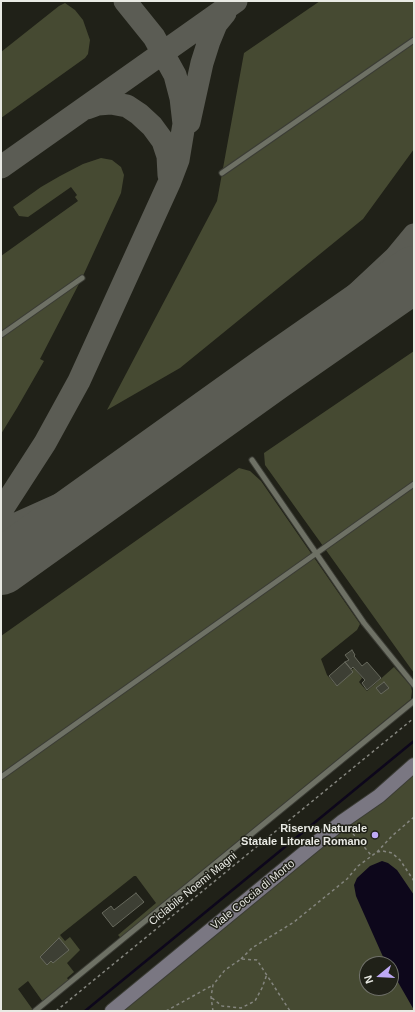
<!DOCTYPE html>
<style>
body{margin:0}
#map{position:relative;width:415px;height:1012px;overflow:hidden;background:#202118;font-family:Arial,sans-serif}
canvas{display:block}
.frame{position:absolute;inset:0;border:2px solid #e9eae4;pointer-events:none}
.north{position:absolute;left:359px;top:956px;width:40px;height:40px;box-sizing:border-box;background:#202118;border:1px solid #70716a;border-radius:50%;rotate:252deg;font-size:11px;font-weight:700;line-height:16px;text-align:center;color:#e9eae4}
.north::after{content:'';display:block;margin:auto;width:14px;height:18px;background:#bea9f5;clip-path:polygon(50% 0,100% 100%,50% 72%,0 100%)}
</style>
<div id="map">
<canvas width="415" height="1012"></canvas>
<div class="frame"></div>
<div class="north">N</div>
</div>
<script>
const ctx = document.querySelector('canvas').getContext('2d');
ctx.lineJoin = 'round';
function fill(path, color) {
  ctx.fillStyle = color;
  ctx.fill(path, 'evenodd');
}
function toPath(rows) {
  const path = new Path2D();
  for (const r of rows) {
    path.moveTo(r[0], r[1]);
    for (let i = 2; i < r.length; i += 2) path.lineTo(r[i], r[i + 1]);
  }
  return path;
}
function trace(path, color, width, dash) {
  ctx.strokeStyle = color;
  ctx.lineWidth = width;
  ctx.lineCap = dash ? 'butt' : 'round';
  ctx.setLineDash(dash || []);
  ctx.stroke(path);
}
function label(font, color, halo, rows, align = 'center') {
  ctx.font = font + ' Arial,sans-serif';
  ctx.lineWidth = 3;
  ctx.setLineDash([]);
  ctx.textBaseline = 'middle';
  ctx.strokeStyle = halo;
  ctx.fillStyle = color;
  for (const [text, x, y, turn = 0] of rows) {
    ctx.save();
    ctx.translate(x, y);
    ctx.rotate((+turn || 0) * Math.PI / 180);
    ctx.textAlign = isNaN(turn) ? turn : align;
    if (halo) ctx.strokeText(text, 0, 0);
    ctx.fillText(text, 0, 0);
    ctx.restore();
  }
}
fill(toPath([
 [320,1,414,1,414,149,363,219,180,368,107,410,217,201,244,53],
 [65,3,75,10,83,20,90,40,88,54,85,58,1,118,1,52,59,6],
 [101,158,112,160,121,167,124,175,121,193,82,278,40,359,44,361,17,408,1,434,1,256,78,201,75,197,77,195,71,187,28,217,19,216,13,207,41,187,60,176,83,164],
 [414,351,414,673,265,465,264,453],
 [239,468,250,471,261,481,360,624,357,630,321,659,327,675,335,684,354,668,362,678,359,682,367,691,394,667,411,686,412,691,411,699,121,938,118,935,156,903,136,876,134,876,60,935,65,941,70,937,80,950,67,963,74,972,67,978,69,981,43,1002,28,981,18,989,33,1010,1,1011,1,636],
 [414,771,414,1011,122,1011],
 [367,964,391,964,391,988,367,988]
]), '#464a32');
fill(toPath([
 [382,861,388,863,397,870,414,895,414,1010,391,970,391,964,387,964,384,959,356,896,354,885,357,878,370,866]
]), '#0d071b');
trace(toPath([
 [85,1011,414,741]
]), '#0d071b', 2.5);
trace(toPath([
 [87,108,98,104,111,103,127,106,139,114,152,126,163,141,168,156,169,175],
 [189,122,202,63,209,41,216,24,225,13],
 [1,167,236,1],
 [272,373,395,258,414,235],
 [1,511,45,443,79,381,170,181,178,160,184,124,181,98,175,75,154,37,125,1],
 [1,531,61,504,188,433]
]), '#5b5c54', 23);
trace(toPath([
 [1,567,272,373,414,274]
]), '#5b5c54', 56);
const building = toPath([
 [352,650,355,655,354,656,362,666,367,662,381,678,367,690,362,683,365,680,353,667,351,669,345,662,349,660,345,655,352,650],
 [345,662,353,672,337,686,329,676,345,662],
 [384,682,389,688,381,694,376,688,384,682],
 [136,893,144,902,113,927,102,913,111,906,114,910,136,893],
 [59,938,69,950,53,963,51,961,47,965,40,957,59,938]
]);
fill(building, '#3d3f34');
trace(building, '#67695d', 1);
const lane = toPath([
 [222,173,414,40],
 [1,335,82,278],
 [252,460,364,623,414,685],
 [1,777,414,484],
 [35,1011,414,701]
]);
const secondary = toPath([
 [112,1011,343,821,379,796,414,765]
]);
trace(lane, '#3b3c35', 7);
trace(secondary, '#3b3c35', 16);
trace(toPath([
 [349,829,371,855],
 [377,852,392,836,414,817],
 [241,959,252,948,294,922,347,879,358,866,377,852,383,851,392,853,400,860,414,881],
 [212,998,222,1006,241,1008,255,1001,262,988,267,974],
 [56,1011,414,718],
 [166,1011,213,985],
 [213,1011,211,997,213,985,225,970,241,959,257,960,290,1011]
]), '#84857e', 1.5, [3, 3]);
trace(lane, '#6e7165', 5);
trace(secondary, '#7a7782', 14);
for (const [x, y, r, color] of [
 [375,835,4,"#bea9f5"]
]) {
  const dot = new Path2D();
  dot.arc(x, y, r, 0, 2 * Math.PI);
  ctx.fillStyle = color;
  ctx.fill(dot);
  trace(dot, '#202118', 1.5);
}
label('bold 11px', '#e9eae4', '#202118', [
 ["Riserva Naturale",367,829],
 ["Statale Litorale Romano",367,842]
], 'right');
label('11px', '#e9eae4', '#202118', [
 ["Ciclabile Noemi Magni",193,889,-39],
 ["Viale Coccia di Morto",253,895,-39]
]);
</script>
